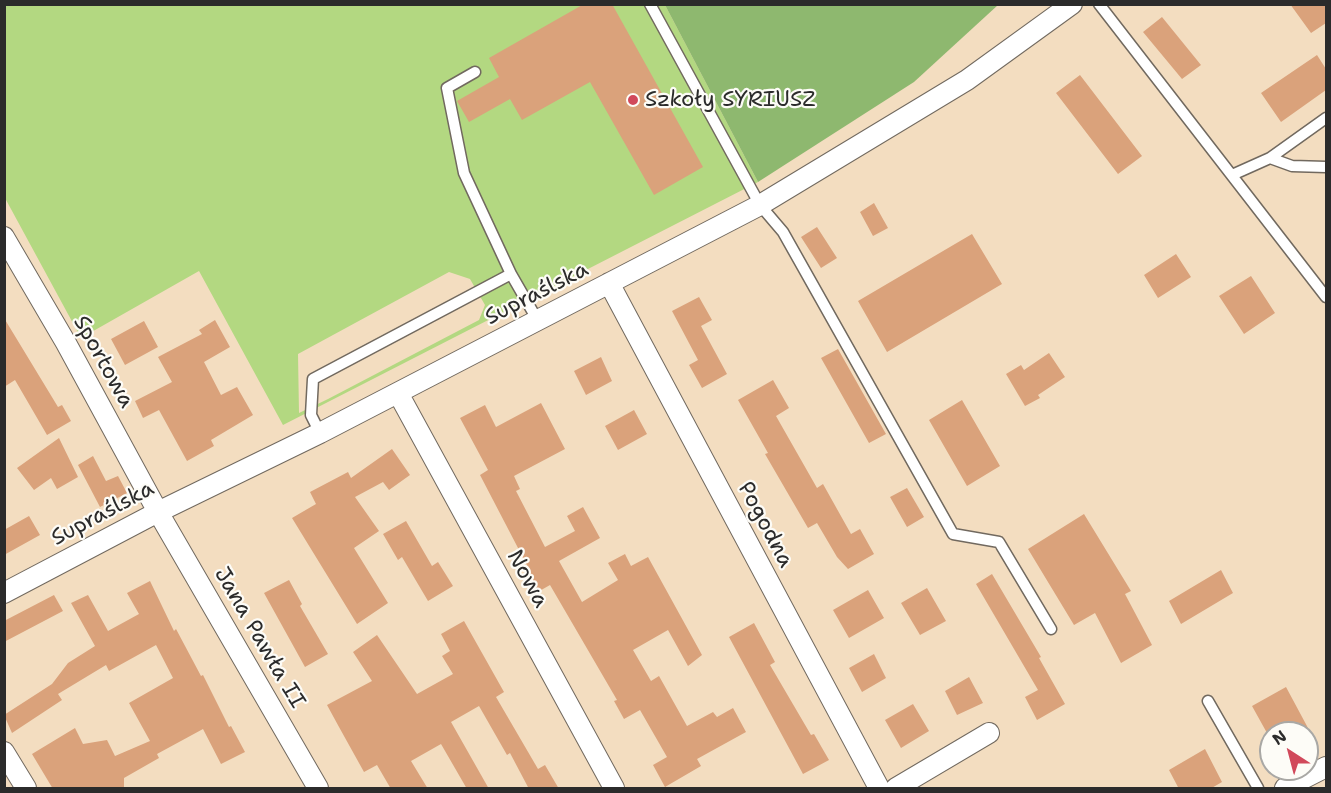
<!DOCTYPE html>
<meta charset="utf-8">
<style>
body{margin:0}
#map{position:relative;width:1331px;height:793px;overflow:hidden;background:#f3ddc0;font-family:"Shantell Sans",sans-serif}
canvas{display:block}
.frame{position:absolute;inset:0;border:6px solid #2b2b2b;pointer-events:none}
.north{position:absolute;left:1259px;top:721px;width:60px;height:60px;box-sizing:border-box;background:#fdfcf7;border:2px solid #a9a8a5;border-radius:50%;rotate:324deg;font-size:16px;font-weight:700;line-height:24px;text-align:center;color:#2b2b2b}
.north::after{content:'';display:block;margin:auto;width:21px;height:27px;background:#d1495b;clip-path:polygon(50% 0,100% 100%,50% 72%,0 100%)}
</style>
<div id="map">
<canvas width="1331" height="793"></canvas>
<div class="frame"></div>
<div class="north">N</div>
</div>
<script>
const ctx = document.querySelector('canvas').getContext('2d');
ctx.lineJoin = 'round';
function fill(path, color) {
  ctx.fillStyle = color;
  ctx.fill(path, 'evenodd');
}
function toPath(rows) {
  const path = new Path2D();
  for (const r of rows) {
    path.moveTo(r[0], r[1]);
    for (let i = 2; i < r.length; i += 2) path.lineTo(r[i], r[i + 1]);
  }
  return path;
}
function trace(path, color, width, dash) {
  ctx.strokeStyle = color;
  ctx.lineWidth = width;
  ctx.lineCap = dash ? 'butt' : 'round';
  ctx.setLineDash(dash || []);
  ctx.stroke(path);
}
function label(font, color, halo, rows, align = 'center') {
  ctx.font = font + ' "Shantell Sans",sans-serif';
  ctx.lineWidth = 4.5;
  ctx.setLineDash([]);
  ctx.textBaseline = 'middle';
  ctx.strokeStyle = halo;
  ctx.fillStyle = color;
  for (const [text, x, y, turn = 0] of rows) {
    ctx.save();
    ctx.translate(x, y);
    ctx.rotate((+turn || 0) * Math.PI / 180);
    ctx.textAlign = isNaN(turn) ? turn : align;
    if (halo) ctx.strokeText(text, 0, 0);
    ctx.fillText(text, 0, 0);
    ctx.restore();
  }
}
fill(toPath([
 [4,5,665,5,758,182,283,425,199,271,81,338,5,198],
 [449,272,470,279,485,305,479,320,328,399,299,413,298,354]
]), '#b3d881');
fill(toPath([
 [665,5,998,5,914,82,758,182]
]), '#8eb86f');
fill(toPath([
 [584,4,612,4,703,167,654,195,590,82,522,120,510,99,469,122,457,101,499,77,489,58],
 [1290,4,1326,4,1326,23,1311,33],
 [1162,17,1201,65,1182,79,1143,32],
 [1317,55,1326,69,1326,90,1281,122,1261,93],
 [1080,75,1142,156,1118,174,1056,93],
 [874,203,888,228,873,236,860,212],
 [817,227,837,258,821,268,801,237],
 [972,234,1002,284,887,352,858,301],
 [1176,254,1191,277,1158,298,1144,275],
 [1251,276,1275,313,1244,334,1219,296],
 [699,297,712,320,701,326,727,374,702,388,689,365,698,360,672,311],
 [4,318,58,407,62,405,71,421,47,435,15,380,4,387],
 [215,320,230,347,204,362,221,395,237,387,253,415,211,440,214,446,187,461,159,410,143,418,135,401,172,382,158,357,202,334,199,330],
 [144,321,158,347,125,365,111,339],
 [838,349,886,434,869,443,821,358],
 [1049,353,1065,377,1038,395,1040,398,1025,406,1006,374,1021,365,1024,370],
 [601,357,612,381,586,395,574,371],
 [773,380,789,408,776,416,817,488,823,484,851,534,860,529,874,554,848,569,837,557,817,523,808,528,765,454,768,453,738,400],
 [962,400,1000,466,967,486,929,420],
 [541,403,565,449,514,476,520,489,516,491,545,547,575,531,567,516,583,507,600,538,559,561,582,602,618,580,608,563,625,554,631,566,648,557,702,655,688,666,668,630,633,650,651,681,659,676,687,726,713,712,717,717,733,708,746,732,697,759,701,766,665,787,653,765,667,757,640,710,624,719,614,701,617,700,550,585,536,593,525,574,530,571,480,475,488,470,460,418,485,405,496,427],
 [634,410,647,434,618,450,605,426],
 [59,438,78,477,57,489,51,478,34,490,17,468],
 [392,449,410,475,389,490,383,482,355,497,379,531,354,548,388,603,357,624,292,518,316,504,310,492,348,472,351,478],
 [93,456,106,481,118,476,127,493,100,507,78,465],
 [907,488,924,517,907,527,890,497],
 [1084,514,1131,591,1125,594,1152,645,1121,663,1095,613,1074,625,1028,549],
 [29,516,40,535,4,555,4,530],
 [406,521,432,566,438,562,453,586,428,601,402,557,398,560,383,534],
 [1221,570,1233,593,1181,624,1169,601],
 [992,574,1041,657,1039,658,1065,704,1037,720,1025,697,1038,690,976,584],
 [289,580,302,604,300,606,328,654,305,667,264,593],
 [150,581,174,631,176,629,201,676,203,675,229,727,231,726,245,752,221,764,203,729,157,754,155,750,159,758,124,778,124,789,53,789,32,754,75,728,83,744,107,740,115,756,150,741,129,703,173,678,156,645,109,671,106,665,58,694,62,700,12,733,4,715,52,684,68,663,95,646,71,603,88,595,108,631,139,614,127,593],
 [927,588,946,621,920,635,901,603],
 [868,590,884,618,849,638,833,610],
 [54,595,63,611,4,642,4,621],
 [464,621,504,692,496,697,538,769,545,765,559,789,529,789,510,753,507,755,479,706,451,722,489,789,467,789,441,744,411,761,428,789,391,789,377,765,364,772,339,727,327,705,372,681,353,652,377,635,417,694,453,674,442,656,450,651,441,634],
 [754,623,775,662,770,665,811,735,814,734,829,760,803,774,729,637],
 [874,654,886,678,862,692,849,668],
 [969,677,983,703,957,715,945,691],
 [1286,687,1308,728,1298,733,1267,733,1252,706],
 [913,704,929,731,901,748,885,720],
 [1205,749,1222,782,1210,789,1179,789,1169,770]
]), '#daa27b');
const service = toPath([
 [650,4,760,205,783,232,953,534,999,542,1051,629],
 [1099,4,1326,297],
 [475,72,447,88,464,173,511,274],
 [1270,158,1292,166,1326,167],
 [1232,175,1270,158,1326,118],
 [320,433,311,415,313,379,511,274,538,321],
 [1208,701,1258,788]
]);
const minor = toPath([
 [4,237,66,343,158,512,318,788],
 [609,283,879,788],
 [398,393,614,788],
 [4,593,158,512,320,433,760,205,967,80,1072,4],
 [4,752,26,788],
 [896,788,989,733],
 [1285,788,1326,767]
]);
trace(service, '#71695f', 13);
trace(minor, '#71695f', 22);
trace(service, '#fff', 10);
trace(minor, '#fff', 20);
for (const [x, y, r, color] of [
 [633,100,6,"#d1495b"]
]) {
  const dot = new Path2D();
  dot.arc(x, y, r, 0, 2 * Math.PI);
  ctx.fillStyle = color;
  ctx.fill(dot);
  trace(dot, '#fdfcf7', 2);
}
label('22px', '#2b2b2b', '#fdfcf7', [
 ["Szkoły SYRIUSZ",645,100]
], 'left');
label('22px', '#2b2b2b', '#fdfcf7', [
 ["Supraślska",537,294,-27],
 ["Sportowa",103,362,61],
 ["Supraślska",103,514,-28],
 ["Pogodna",765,525,62],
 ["Nowa",527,579,61],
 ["Jana Pawła II",259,638,60]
]);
</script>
